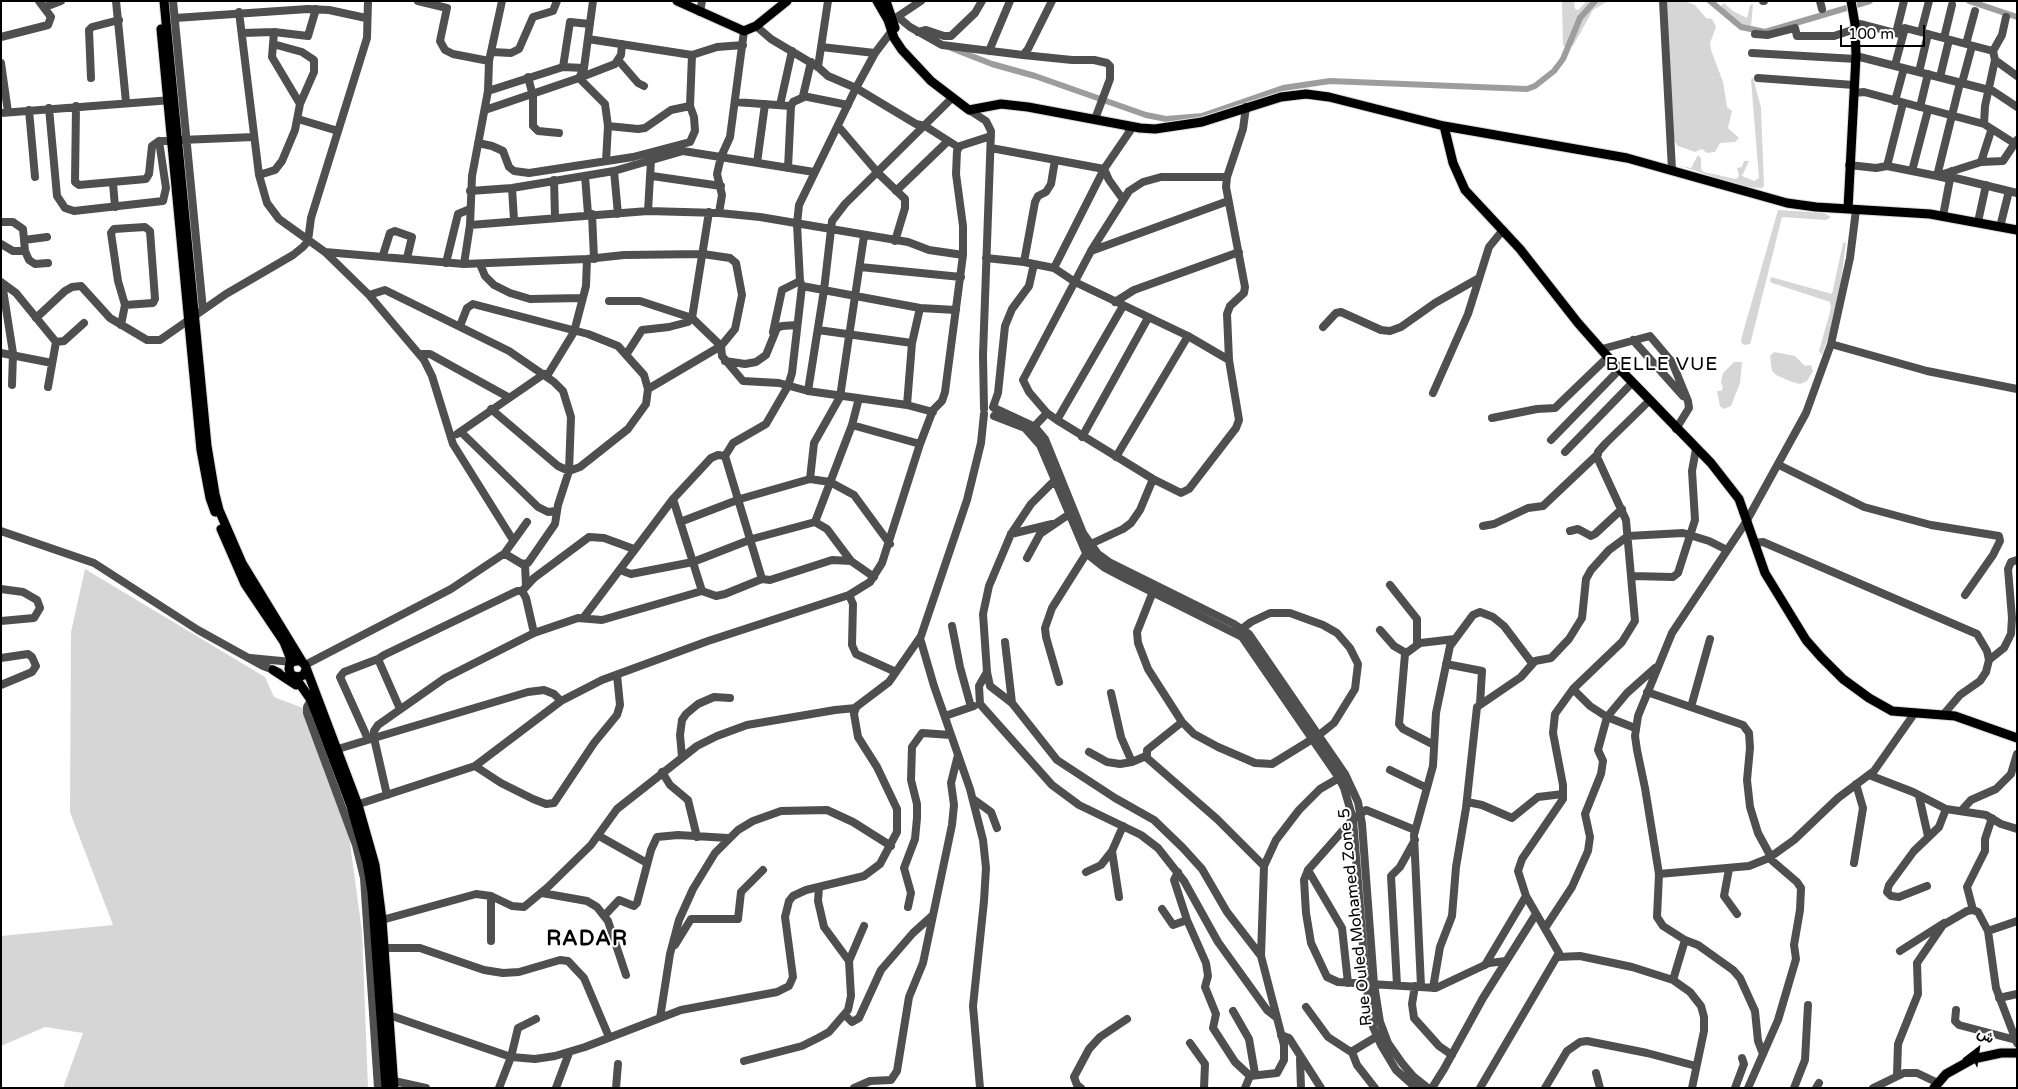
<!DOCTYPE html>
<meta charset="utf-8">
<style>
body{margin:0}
#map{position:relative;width:2018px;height:1089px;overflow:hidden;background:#fff;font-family:"Varela Round",Vazirmatn,sans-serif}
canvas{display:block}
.frame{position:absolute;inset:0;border:2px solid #000;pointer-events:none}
.north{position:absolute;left:1953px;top:1024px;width:50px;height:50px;-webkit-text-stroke:4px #fff;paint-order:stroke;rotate:30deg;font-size:14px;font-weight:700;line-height:20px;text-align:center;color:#000}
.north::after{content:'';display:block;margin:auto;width:18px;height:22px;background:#000;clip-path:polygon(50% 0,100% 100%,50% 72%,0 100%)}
.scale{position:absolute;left:1840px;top:25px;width:85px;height:22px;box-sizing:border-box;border:2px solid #000;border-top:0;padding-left:6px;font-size:15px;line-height:18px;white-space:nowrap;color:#000;-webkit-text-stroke:4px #fff;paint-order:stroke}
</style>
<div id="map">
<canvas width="2018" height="1089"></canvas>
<div class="frame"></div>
<div class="north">ش</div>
<div class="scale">100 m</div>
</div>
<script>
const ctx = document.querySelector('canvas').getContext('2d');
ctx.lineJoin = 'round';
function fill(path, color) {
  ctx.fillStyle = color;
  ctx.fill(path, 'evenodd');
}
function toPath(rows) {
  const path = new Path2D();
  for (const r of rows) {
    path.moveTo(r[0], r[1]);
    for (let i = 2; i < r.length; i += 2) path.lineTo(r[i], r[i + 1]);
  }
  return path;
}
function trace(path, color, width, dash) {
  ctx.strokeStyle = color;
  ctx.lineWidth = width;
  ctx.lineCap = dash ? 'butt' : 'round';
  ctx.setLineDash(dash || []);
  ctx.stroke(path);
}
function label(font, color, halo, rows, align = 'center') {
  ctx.font = font + ' "Varela Round",sans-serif';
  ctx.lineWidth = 4;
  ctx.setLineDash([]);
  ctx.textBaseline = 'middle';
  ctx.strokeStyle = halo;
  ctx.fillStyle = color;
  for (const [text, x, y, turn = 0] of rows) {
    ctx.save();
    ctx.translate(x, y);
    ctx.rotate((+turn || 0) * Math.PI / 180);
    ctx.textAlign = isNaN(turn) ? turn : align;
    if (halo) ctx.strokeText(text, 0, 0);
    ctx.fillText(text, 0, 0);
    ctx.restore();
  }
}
fill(toPath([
 [1562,1,1574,1,1575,9,1578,10,1587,1,1608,1,1593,10,1573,46,1563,46],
 [1666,1,1684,1,1695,5,1706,18,1712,19,1716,27,1710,43,1711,50,1723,82,1727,107,1732,111,1728,128,1739,138,1735,142,1720,143,1715,152,1707,153,1702,149,1695,152,1678,146,1672,137],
 [1724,3,1733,11,1747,18,1750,5,1753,4,1751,27,1740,24,1726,13,1720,7],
 [1753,77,1761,108,1764,186,1762,188,1744,187,1678,165,1691,168,1698,155,1701,158,1701,169,1704,172,1736,179,1739,176,1737,168,1742,167,1744,161,1749,161,1742,176,1754,181,1759,178,1751,80],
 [1778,210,1824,213,1831,217,1826,220,1782,217,1751,341,1750,344,1744,345,1741,342,1742,336],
 [1846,242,1837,312,1822,355,1819,351,1831,308,1830,302,1772,283,1770,281,1771,277,1832,294,1843,243],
 [1774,352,1795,356,1805,366,1811,365,1813,371,1807,381,1800,384,1792,382,1776,375,1772,371,1770,356],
 [1734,362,1742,362,1740,383,1731,406,1724,409,1720,406,1717,391,1721,391,1723,388,1721,382,1723,373],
 [85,569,265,677,274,697,303,708,348,828,362,932,368,1088,63,1088,83,1033,45,1027,1,1046,1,936,113,925,70,812,71,632]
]), '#d6d6d6');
trace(toPath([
 [1710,1,1741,27,1765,32,1870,1],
 [1969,1,2017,17],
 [951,48,992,64,1035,76,1146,115,1166,119,1202,116,1283,88,1330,81,1527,89,1535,86,1554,71,1563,59,1580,18,1595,1]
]), '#9d9d9d', 6);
const major = toPath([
 [164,1,207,446,215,494,219,510,242,563,303,663],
 [677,1,744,31,756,26,787,1],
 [877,1,888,20,894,38,902,50,931,81,969,110,1001,104,1028,107,1140,128,1155,129,1202,122,1281,97,1306,94,1329,97,1444,126,1627,158,1787,203,1816,207,1930,214,2017,230],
 [886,1,895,28],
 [161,29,201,450,210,498,215,512],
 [1444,126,1453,163,1465,190,1520,249,1578,323,1608,357,1711,463,1739,499,1765,573,1806,640,1821,657,1843,679,1869,698,1892,711,1955,716,2017,738],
 [1848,209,1856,56,1855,24,1851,1],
 [221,529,245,584,284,642,292,662],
 [306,669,304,675,298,677,291,675,289,669,290,663,295,661,301,661,305,665,358,805,375,865,382,920,394,1088],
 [273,670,296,685],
 [295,677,311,700,351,806,367,862,372,892,386,1088],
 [1934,1088,1946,1074,1973,1059,2001,1053,2017,1053]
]);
trace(major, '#dbdbdb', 11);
trace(toPath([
 [116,1,126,102],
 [173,1,203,310],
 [418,1,447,8,440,41,445,50,453,54,489,61],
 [1663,1,1672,170],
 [1763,1,1764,1],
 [1820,1,1822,9],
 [45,7,61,1],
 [239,12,259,175,267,203,279,219,325,252,369,295,424,360,432,376,453,444,513,540],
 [700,12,702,1],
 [898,17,910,27,942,45,1023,55,1028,49,1052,1],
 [2006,17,2002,35,1993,51,1995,60,1985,106,1984,124,2017,145],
 [175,18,308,9,329,10,366,18],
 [894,19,921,1],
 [1861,24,1903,35],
 [756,26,771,39,818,67,828,76,856,88,916,124,925,126,958,147],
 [918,32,926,30,944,36,951,36,975,13,982,1],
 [1921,32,1929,1],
 [242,33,274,32,308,36,316,9],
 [1896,33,1904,1],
 [1755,34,1768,35,1795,28,1797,36,1834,36,1855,29],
 [1,37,48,25,51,17,39,1],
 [1944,38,1952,5],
 [273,44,302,52,314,60,314,72,300,104],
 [1966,44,1975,11],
 [821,47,875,53],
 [989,51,1010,1],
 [492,52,511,53,519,49,533,17,553,11,557,1],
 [1752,53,1856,59],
 [692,55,717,47,743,45],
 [1023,55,1072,60,1094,60,1107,63,1110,66,1110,79,1095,119],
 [1856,56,1993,91,2017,107],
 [1995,60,2017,76],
 [619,61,638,83,644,86],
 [811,62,803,96,848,105],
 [1,63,8,112],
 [1895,65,1905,28,1993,51],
 [563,67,570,22,590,24],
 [818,67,828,1],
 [1919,72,1928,34],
 [528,77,533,96,533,126,538,131,559,133],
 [1940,77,1949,40],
 [91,78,89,30,92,27,119,20],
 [579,78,605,104,608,126,606,161],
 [579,78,615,64,621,55,622,44],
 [1758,78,1854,85],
 [1962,83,1972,46],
 [488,91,563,67,584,68],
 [1854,93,1864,92,1984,124],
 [1895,101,1904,68],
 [735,102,791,106],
 [780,105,792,51],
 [76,106,75,182,79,185,146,179,149,174,152,146,159,141],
 [1920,107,1928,74],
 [49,108,57,196,65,208,74,211,163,201,166,188,159,141,170,141],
 [29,110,35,177],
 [485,110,579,78,584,68,593,1],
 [969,110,986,121,991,131,983,355,984,409],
 [1,113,172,100],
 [298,119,338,131],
 [608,126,638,129,645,128,671,110,690,106],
 [838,126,878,173,905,199,905,208,895,241],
 [181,140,254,137],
 [478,143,492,146,503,151,509,167,514,171,529,173,633,157,690,142,695,131,694,117,690,106,692,55,588,39],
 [991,148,1104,169,1109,180,1122,198],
 [1981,162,1991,131],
 [757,163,765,104],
 [1849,165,1876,168,1887,166,1937,176,1981,162,2003,161,2017,140],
 [1887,166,1903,103],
 [788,168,791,106,793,102,804,97],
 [614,171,618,214],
 [1912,171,1928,110],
 [1952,171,1950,179,1937,176,1960,83],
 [259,175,275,170,282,161,295,130,300,104,272,57,274,32],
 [585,176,588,214],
 [652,176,721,186],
 [1227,177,1161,177,1143,182,1129,191,1091,251,1023,380,1029,392,1047,413,1057,420,1153,479,1181,493,1189,489,1236,428,1239,420,1229,360,1227,314,1230,306,1244,293,1245,287,1226,187,1227,177,1243,129,1246,107],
 [1951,177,2017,193],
 [554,180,555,217],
 [113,183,115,207],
 [512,188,514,220],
 [470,191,512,188,614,171,683,151,814,172],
 [896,191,947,142],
 [648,211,651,160],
 [719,213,722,195,717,174,721,157,730,137,744,31],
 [592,214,594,259],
 [1943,216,1950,179],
 [1,222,13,222,23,229,25,251,29,260,35,264,48,263],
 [1978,222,1986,185],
 [470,225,648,211,719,213,760,217,908,242,929,250,963,255],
 [2000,227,2009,191],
 [24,240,47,237],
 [1,244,13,251,25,251],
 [1091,251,1228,201],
 [325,252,464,264,470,225,472,176,488,91,489,61,502,1],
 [383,255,390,233,395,231,412,237,407,258],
 [986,258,1024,262,1054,268,1075,282,1188,336,1229,360],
 [1024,262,1035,202,1038,196,1046,192,1051,184,1055,160],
 [446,263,458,214,470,209],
 [464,264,587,259,624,255,703,254,730,258,736,263,742,295,735,329,721,346,648,389],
 [480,264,485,276,494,285,510,293,530,299,582,298],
 [860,267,961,277],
 [1054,268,1104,169,1130,131,1126,125],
 [1,282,16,293,56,342,64,341,84,323],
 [2,283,13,353,12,385],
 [802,286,920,308,956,310],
 [609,301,640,301,692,318,721,346,722,356,743,381,779,383,808,391,907,405,933,412],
 [1115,302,1134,290,1239,252],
 [36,318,65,291,72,287,81,286,110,318,147,340,160,340,226,294,293,255,303,247,308,241,311,218,367,38,368,1],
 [121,325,125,305,118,281,111,233,114,229,145,227,150,231,155,299,153,303,125,305],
 [460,326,467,308,473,304,588,334,618,346,644,375,648,389,646,404,628,429,580,467,569,471,558,466,491,409],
 [1323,327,1336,313,1341,312,1381,330,1390,331,1401,327,1435,303,1479,278],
 [818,330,912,343],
 [773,332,782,290,800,281],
 [1633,340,1683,396],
 [1831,344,1927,371,2017,389],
 [1602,349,1650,336,1672,362,1688,401,1689,408,1676,429],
 [1,353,52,363],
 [420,354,430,354,508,397],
 [626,355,642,330,669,327,688,322,692,318,709,212],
 [725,361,745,364,756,362,766,355,777,328,782,326,797,325],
 [547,376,574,332,586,286,587,259],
 [48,387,56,342],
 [808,391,824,290,832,221,845,204,952,98],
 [1433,393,1468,314,1489,247,1503,230],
 [907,405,912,343,920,308],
 [993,407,998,393,1005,326,1012,309,1029,286,1034,264],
 [994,408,1035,427,1045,439,1083,533,1098,554,1109,562,1234,624,1249,634,1345,774,1358,802,1362,824,1374,984,1380,1022,1388,1043,1402,1063,1413,1076,1428,1088],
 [994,416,1025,428,1040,445,1086,553,1105,568,1126,579,1242,637,1339,778,1344,788,1353,819,1366,984,1373,1027,1381,1045,1396,1070,1416,1088],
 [1492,418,1537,409,1555,408,1608,357],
 [1057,420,1123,306],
 [852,425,920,444],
 [1031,430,1047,413],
 [461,432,538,507,548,512,556,511],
 [457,434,544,374],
 [1082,437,1148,318],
 [1551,440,1619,370],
 [1565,452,1632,383],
 [1116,457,1188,336],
 [1779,465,1864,507,1931,525,1999,536,2000,541,1993,555,1965,595],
 [810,479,814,443,840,397,864,236],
 [1054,481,1031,504,1011,534,989,586,983,614,987,672,990,686,1012,703,1057,760,1115,798,1154,820,1183,848,1202,869,1227,912,1261,956],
 [673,499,702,591],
 [680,522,740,499,810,479,830,482,854,495,890,544],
 [815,522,852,425,859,398],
 [1483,526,1494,524,1528,508,1543,506,1598,454],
 [1,531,94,563,198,630,263,666,279,672],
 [1570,531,1578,529,1591,536,1595,534,1622,509],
 [1011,534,1052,524],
 [1754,543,1763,542,1977,634,1987,651,1989,660,1986,672,1980,681,1960,695,1943,715],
 [504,554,527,522],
 [1027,558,1040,534,1068,515],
 [525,565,526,586],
 [620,570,631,574,693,562,752,539,815,522,827,529,851,561],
 [1632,576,1673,577,1678,573,1695,520,1692,471,1696,449],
 [874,577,851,561,832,560,770,580,762,579,725,456,733,443,766,424,788,386,792,373,802,286,800,281,797,224,799,205,856,88,875,53,891,32],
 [1390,585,1417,619,1417,644],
 [1,589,23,592,37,600,40,608,34,618,1,621],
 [1154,589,1137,632,1138,643,1148,669,1182,722,1194,734,1218,747,1255,763,1272,764,1319,735,1334,723,1355,689,1358,664,1350,648,1337,633,1323,625,1290,613,1270,613,1251,622,1239,631],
 [522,591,534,578,589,537,604,538,634,549],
 [849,595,853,604,852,645,856,654,896,672],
 [584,617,673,499,711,458,718,455,725,456],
 [952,626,960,667,971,707],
 [1380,630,1394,646,1406,653],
 [920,638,934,686,970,789,983,840,986,868,984,901,973,1006,980,1088],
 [1005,642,1012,703],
 [1,658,28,654,32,657,36,666,32,672,1,685],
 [250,658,292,662],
 [1989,660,2004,648,2011,634,2012,618,2008,569,2011,562,2017,560],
 [1446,664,1482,671,1480,704],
 [305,665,451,589,502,555,507,555,522,564,528,563,555,524,558,505,569,471,571,417,563,391,554,382,509,351,385,290,369,295],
 [987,672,979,686,980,704,1052,785,1079,805,1141,835,1158,848,1184,881,1218,942,1267,1010,1276,1017],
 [1059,682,1046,637,1045,628,1052,608,1093,543,1123,529,1131,523,1140,510,1153,479],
 [1573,689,1590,706,1607,717,1627,693,1655,668],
 [1647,692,1743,725,1749,733,1750,748,1747,780,1750,807,1758,833,1771,857],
 [1111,693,1121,737,1132,762],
 [311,700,307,707,307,713,356,845,364,878,378,1088],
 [1691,707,1710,639],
 [400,709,378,659,384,655,517,591,522,591,526,598,534,633],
 [945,716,974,706],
 [1182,722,1147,750,1147,758,1217,819,1264,866],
 [368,739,340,677,344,672,378,659],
 [1434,745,1403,729,1399,724,1405,654,1420,643,1455,639],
 [338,749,374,738,374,731,378,725,445,678,534,633,578,618,602,620,702,591,716,596,725,594,762,579],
 [1089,752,1107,762,1120,764,1132,762,1146,756],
 [682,757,680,735,682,720,686,714,698,704,714,697,730,698],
 [475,766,501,783,533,799,546,804,554,803,594,743,617,715,620,705,617,675],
 [1390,770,1427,788],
 [662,772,670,785,688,800,697,837],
 [1869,775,1913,792,1946,809,1986,815,2001,824,2017,829],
 [387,795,374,738,528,692,544,690,554,694,561,701],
 [1919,796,1928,836],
 [973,799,991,812,997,828],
 [1467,802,1482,805,1512,818,1538,797,1563,794],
 [353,806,475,766,561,701,602,680,708,641,849,595,870,582,882,563,920,444,933,410,942,401,945,392,963,255,963,226,956,174,957,151,960,146,991,136],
 [1961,811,1971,800,1996,789,2011,774,2017,754],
 [1415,830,1366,810,1353,819,1308,870,1304,880,1306,913,1311,943,1327,977,1338,982,1436,988,1489,963,1506,961],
 [599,836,647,863],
 [1854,863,1863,808,1856,784],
 [1729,869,1724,896,1737,914],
 [1308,870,1342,928,1348,983],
 [1086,872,1101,865,1112,851],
 [1178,872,1174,880,1187,920,1206,963,1208,976,1205,987,1216,1014,1213,1028,1235,1062,1250,1076],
 [1659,874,1749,866,1769,858,1794,840,1838,798,1874,771,1914,714],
 [1927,886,1899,897,1891,896,1887,892,1889,885,1914,851,1939,827,1946,809],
 [542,893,587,901,597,907,608,921,626,975],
 [1119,897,1112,851,1123,826],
 [908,907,911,893,904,868,915,839,917,818,917,804,911,780,912,747,922,733,951,735],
 [1162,909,1173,925,1187,920],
 [1973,910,1967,887,1985,851,1985,839,1992,818],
 [604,916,619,900,634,906,637,903,651,850,657,837,678,835,728,838],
 [382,920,476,894,491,896,512,906,524,907,548,887,591,845,617,809,697,746,717,736,747,725,835,710,856,708],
 [1545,928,1572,887,1588,851,1590,837,1585,814,1601,774,1603,761,1598,750,1607,717,1635,728],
 [1988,931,2017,921],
 [1685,940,1698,945,1733,970,1740,978,1755,1011,1758,1041,1763,1054],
 [491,941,491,896],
 [675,945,691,919,738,919,741,892,763,870],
 [379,948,420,948,484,970,503,973,519,972,560,960,568,961,584,978,609,1037],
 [1900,951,1944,923],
 [1558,957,1580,956,1632,967,1673,980,1690,992,1701,1006,1704,1017,1704,1031,1692,1088],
 [849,961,864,926],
 [1485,965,1526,896],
 [1673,980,1685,940,1663,926,1657,917,1659,874,1645,788,1637,750,1635,736,1638,716,1672,633,1746,522,1806,413,1831,344,1850,258,1856,210],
 [1397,985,1391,876,1400,867,1415,840],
 [1415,986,1412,1004,1414,1018,1439,1046,1452,1055],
 [1421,986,1414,835,1433,766,1436,713,1450,646,1473,615,1480,612,1493,617,1504,626,1532,663],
 [1433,988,1440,947,1452,916,1456,867,1466,808,1477,707,1521,677,1535,661,1551,658,1569,639,1582,618,1586,579,1591,570,1609,550,1628,536,1683,533,1709,541,1727,550],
 [1999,998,2017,994],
 [1306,1007,1328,1037,1351,1052,1376,1037],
 [1956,1010,1955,1021,1959,1025,2016,1040],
 [1233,1011,1249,1039,1255,1074],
 [373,1015,389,1015,511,1057,535,1059,555,1056,585,1047,681,1010,777,992,789,986,793,977,785,917,789,901,793,896,806,890,864,876,880,864,897,832,897,809,877,767,858,737,854,714,856,707,889,682,921,636,967,500,981,443,984,414],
 [845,1015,852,1022,859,1018,881,970,913,933,933,915],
 [660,1018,670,954,679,920,693,889,715,853,738,830,753,821,781,811,827,810,853,822,891,846],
 [1281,1035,1289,1038,1321,1088],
 [1190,1043,1205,1064,1204,1088],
 [1352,1052,1357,1065,1375,1088],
 [1300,1059,1301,1088],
 [744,1061,802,1046,818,1038,829,1032,848,1010,851,996,849,961,824,927,818,901,819,887],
 [1596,1073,1600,1088],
 [1897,1075,1898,1044,1918,994,1917,963,1943,925,1967,911,1973,910,1978,912,1988,931,1996,988,2017,1043],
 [394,1081,426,1088],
 [499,1088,511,1057,518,1028,536,1019],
 [556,1088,569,1053],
 [616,1088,618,1064],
 [854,1088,870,1081,891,1080,897,1071,909,997,923,963,952,825,954,805,951,783,958,755],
 [1081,1088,1077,1085,1074,1077,1089,1049,1100,1037,1127,1019],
 [1245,1088,1250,1076,1277,1073,1284,1060,1284,1045,1261,956,1264,866,1276,840,1299,810,1320,789,1339,778],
 [1432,1088,1444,1069,1483,998,1536,914],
 [1480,1088,1559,953,1526,896,1518,871,1522,859,1563,799,1563,785,1553,733,1555,714,1573,689,1622,642,1635,621,1626,520,1597,457,1598,452,1606,443,1649,401],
 [1545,1088,1567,1051,1580,1042,1587,1041,1647,1053,1696,1066],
 [1735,1088,1744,1064,1742,1058],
 [1748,1088,1778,1020,1796,959,1794,945,1800,910,1801,888,1797,882,1769,858],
 [1794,1088,1805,1060,1808,1005],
 [1816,1088,1819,1083],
 [1873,1088,1904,1073,1917,1073,1938,1083]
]), '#4f4f4f', 8);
trace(major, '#000', 9);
label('16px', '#000', '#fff', [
 ["Rue Ouled Mohamed Zone 5",1356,917,-96]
]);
ctx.letterSpacing = '1px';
label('19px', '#000', '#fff', [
 ["BELLE VUE",1662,365]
]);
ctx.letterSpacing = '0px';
ctx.letterSpacing = '1px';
label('bold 21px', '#000', '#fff', [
 ["RADAR",587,939]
]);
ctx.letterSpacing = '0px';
</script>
